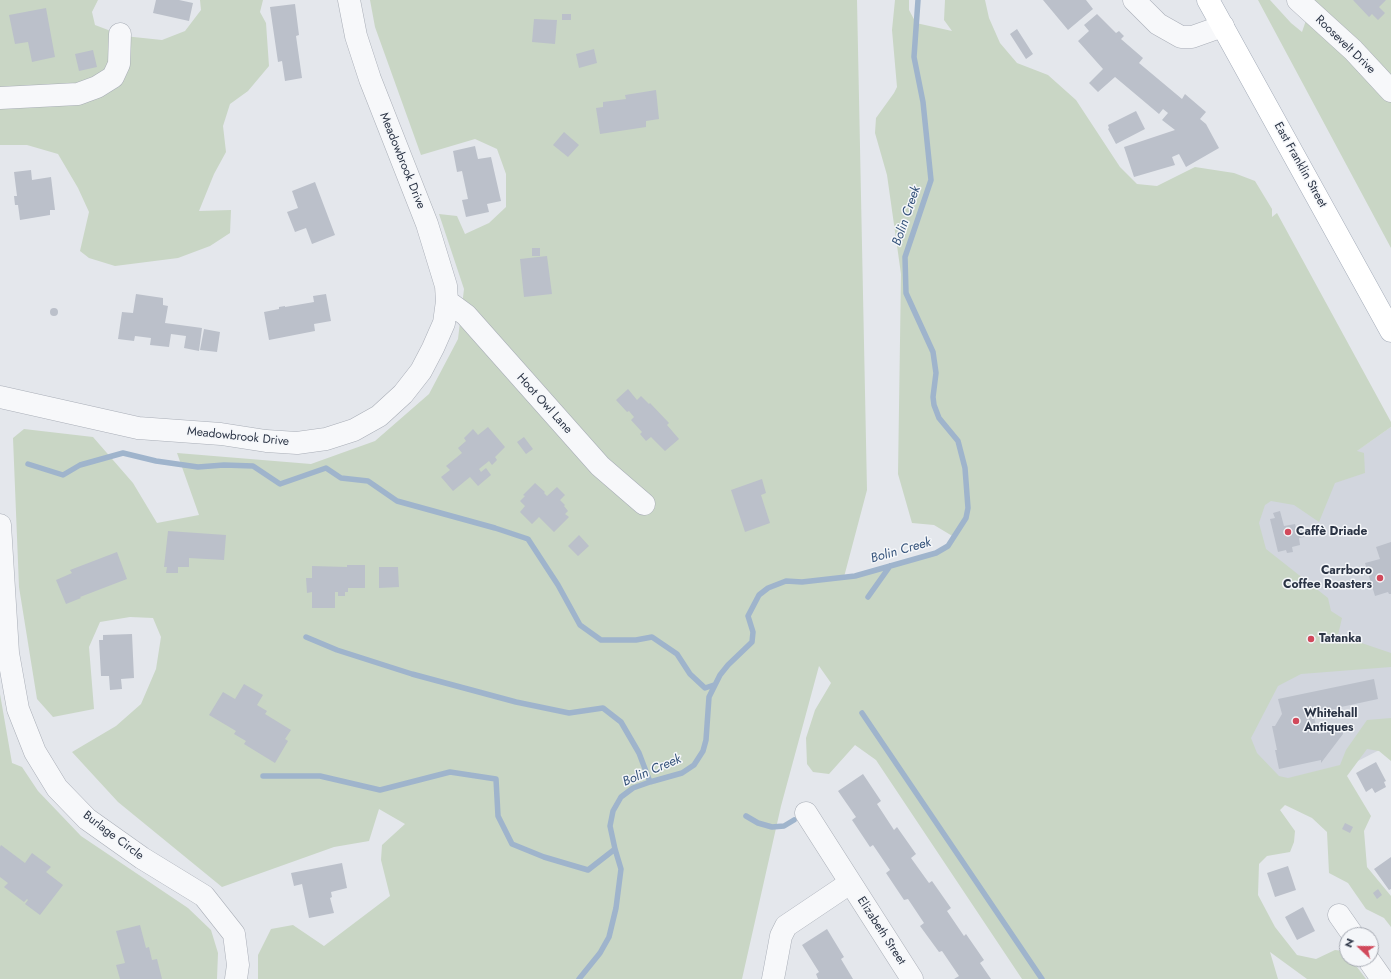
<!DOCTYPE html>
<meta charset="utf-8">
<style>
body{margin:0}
#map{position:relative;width:1391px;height:979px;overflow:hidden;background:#e4e7ec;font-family:Jost,sans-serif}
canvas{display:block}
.north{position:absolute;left:1339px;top:927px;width:40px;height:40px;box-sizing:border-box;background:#f4f6f9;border:1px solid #a4a8b1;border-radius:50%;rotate:292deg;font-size:11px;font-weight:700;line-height:16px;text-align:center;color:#2b3445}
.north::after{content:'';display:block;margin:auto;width:14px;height:18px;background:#d1495b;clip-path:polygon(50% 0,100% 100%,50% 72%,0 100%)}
</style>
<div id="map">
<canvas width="1391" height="979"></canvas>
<div class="north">N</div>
</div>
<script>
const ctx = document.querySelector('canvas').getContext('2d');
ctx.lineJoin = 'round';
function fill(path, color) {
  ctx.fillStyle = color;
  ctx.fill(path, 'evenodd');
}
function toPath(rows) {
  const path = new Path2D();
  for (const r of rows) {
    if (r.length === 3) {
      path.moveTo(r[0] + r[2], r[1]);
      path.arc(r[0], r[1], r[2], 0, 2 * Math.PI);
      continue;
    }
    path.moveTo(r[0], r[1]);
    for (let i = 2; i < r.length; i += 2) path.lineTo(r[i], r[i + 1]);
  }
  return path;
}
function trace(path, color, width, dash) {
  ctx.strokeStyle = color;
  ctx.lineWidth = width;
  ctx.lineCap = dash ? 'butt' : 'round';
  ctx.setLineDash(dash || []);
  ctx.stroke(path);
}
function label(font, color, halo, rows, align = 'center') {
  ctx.font = font + ' Jost,sans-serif';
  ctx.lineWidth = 3;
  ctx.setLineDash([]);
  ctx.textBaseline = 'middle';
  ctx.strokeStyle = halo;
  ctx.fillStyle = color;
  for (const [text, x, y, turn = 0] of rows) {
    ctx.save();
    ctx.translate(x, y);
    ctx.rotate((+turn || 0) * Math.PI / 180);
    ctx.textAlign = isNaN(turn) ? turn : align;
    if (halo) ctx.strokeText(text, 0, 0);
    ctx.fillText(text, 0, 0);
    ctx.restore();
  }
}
fill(toPath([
 [1391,427,1391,744,1223,830,1214,521,1309,484]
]), '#d2d6de');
fill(toPath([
 [0,0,98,0,92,12,95,25,124,36,162,40,185,31,201,10,200,0,263,0,260,12,266,23,269,66,248,91,230,104,223,126,226,152,214,174,199,211,231,210,230,233,210,246,178,258,115,266,89,258,80,251,89,212,78,188,58,154,27,145,0,145],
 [370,0,857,0,867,490,844,577,855,576,936,553,948,546,954,537,934,525,912,523,898,474,901,274,887,175,875,133,876,118,894,93,897,87,892,30,895,0,909,0,909,10,916,23,952,31,944,20,945,0,985,0,989,18,1000,43,1017,63,1048,75,1076,100,1120,167,1137,184,1157,186,1195,167,1234,173,1255,181,1272,209,1272,217,1277,213,1391,422,1391,427,1357,451,1364,453,1365,473,1335,483,1319,522,1294,505,1271,501,1265,505,1259,523,1266,549,1328,598,1331,611,1342,618,1338,635,1391,653,1391,667,1301,674,1278,686,1251,738,1257,753,1279,776,1288,778,1340,765,1346,750,1367,720,1391,718,1391,761,1379,751,1367,749,1347,776,1371,816,1364,831,1367,867,1391,896,1391,927,1384,918,1366,909,1348,883,1329,873,1327,832,1312,818,1285,805,1280,810,1295,831,1294,842,1290,852,1267,856,1259,864,1258,895,1275,927,1297,955,1316,959,1335,950,1344,951,1347,955,1347,959,1351,959,1366,979,1307,979,1270,952,1278,979,1022,979,876,760,855,745,829,774,813,772,807,764,806,738,815,710,831,683,819,666,781,806,742,979,258,979,258,955,271,929,293,925,324,946,390,896,381,860,382,845,405,824,379,809,369,841,334,847,222,887,118,802,72,752,116,726,141,704,156,669,161,637,153,618,130,617,100,622,89,647,94,709,53,717,37,699,19,587,13,438,24,429,93,437,133,483,157,523,199,515,177,453,311,464,375,441,429,394,458,339,464,289,439,214,457,216,465,234,489,223,506,207,506,174,497,149,475,139,421,155,375,27],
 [1258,0,1270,0,1291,23,1302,32,1313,0,1391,0,1391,248],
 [0,694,12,763,22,767,38,791,81,836,188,908,211,930,218,953,217,979,0,979]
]), '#c9d6c5');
trace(toPath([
 [28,464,63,475,80,465,123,453,156,461,198,467,224,465,253,466,280,484,326,468,341,478,368,481,397,501,495,528,528,539,558,585,580,625,601,640,636,640,652,637,677,654,690,674,705,688,714,685],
 [868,597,890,566],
 [306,637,337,650,412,674,516,702,569,713,603,708,621,722,639,753,650,782],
 [862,713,1042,979],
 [263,776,320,776,380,790,450,772,496,779,498,816,512,844,544,857,588,870,615,849],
 [746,816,758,823,772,827,784,826,794,820],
 [579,979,600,953,609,937,616,908,621,869,615,849,610,826,613,811,621,797,633,788,650,782,682,773,694,765,703,751,706,740,709,697,720,675,728,665,752,642,753,632,748,616,759,595,768,588,786,581,802,582,855,576,936,553,948,546,966,518,968,508,965,468,958,441,939,418,934,405,933,397,936,373,933,352,906,293,905,257,931,180,923,102,914,57,918,0]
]), '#9fb4cc', 5.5);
fill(toPath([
 [156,0,179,0,193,3,189,21,153,13],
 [1043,0,1086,0,1093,9,1068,30],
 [1353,0,1386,0,1379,7,1385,13,1378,20,1372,14,1369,17],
 [295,4,299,35,296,36,302,78,285,81,282,61,278,62,270,7],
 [46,8,55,57,32,62,28,42,15,44,9,15],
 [562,14,571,14,571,20,562,20],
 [1097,14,1116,33,1119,31,1124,36,1121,39,1143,58,1139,63,1182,99,1185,94,1206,112,1200,119,1206,124,1219,148,1186,167,1179,154,1172,157,1175,165,1134,177,1124,147,1175,130,1162,120,1168,113,1163,109,1159,114,1115,77,1098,92,1089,83,1103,69,1078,41,1089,31,1084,25],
 [534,19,557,20,555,44,532,42],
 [1017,29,1033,54,1026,59,1010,34],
 [594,49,597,63,579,68,576,54],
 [93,50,97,67,79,71,75,54],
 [656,90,659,119,646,121,646,127,600,134,596,108,603,107,603,102,626,99,625,95],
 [1136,111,1145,129,1116,144,1108,129,1109,128,1108,125],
 [564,132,579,145,568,157,553,145],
 [475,146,478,159,491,157,501,201,487,204,489,212,466,217,462,200,468,199,462,171,457,172,453,151],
 [31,170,32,180,51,177,55,210,50,210,50,215,20,220,18,205,15,205,14,196,17,196,14,172],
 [315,182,335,235,312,244,306,228,295,232,287,212,298,208,292,191],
 [532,248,540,248,540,256,532,256],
 [547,256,552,294,524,297,520,259],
 [136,294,163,298,163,305,168,306,165,323,202,328,199,351,184,348,186,336,171,334,169,347,150,345,151,338,135,336,134,341,118,339,122,312,133,313],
 [326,294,331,321,314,324,315,331,269,340,264,312,279,309,279,307,285,306,285,307,314,302,313,296],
 [54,312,4],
 [204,329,220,332,217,352,200,350],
 [628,389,637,400,641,396,649,404,650,403,669,423,667,425,679,439,665,451,651,437,646,441,640,434,642,432,631,420,634,417,629,411,627,412,616,400],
 [488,427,505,447,495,457,497,460,492,465,489,461,479,469,481,472,486,468,491,475,478,486,470,477,453,491,441,477,450,470,446,466,462,453,458,448,466,441,464,438,473,429,478,435],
 [524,437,533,449,526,454,517,442],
 [762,479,766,493,761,495,770,523,745,532,731,490],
 [535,483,545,492,544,493,547,496,557,487,565,495,560,500,565,505,564,506,568,511,565,514,569,517,554,532,539,517,532,524,520,512,525,506,520,501,525,496,523,495],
 [1280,511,1284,526,1295,524,1297,531,1302,530,1303,533,1304,537,1299,538,1300,545,1292,547,1293,552,1287,553,1286,550,1278,552,1270,519,1275,518,1273,513],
 [168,531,226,535,224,560,189,558,189,567,178,567,178,573,166,573,167,567,164,567],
 [579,535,589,546,578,556,568,546],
 [1391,542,1391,594,1389,594,1388,592,1375,596,1365,563,1380,559,1376,547],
 [117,552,127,579,80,597,81,598,66,604,56,580,72,573,70,570],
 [347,565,365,565,365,588,348,588,348,592,345,592,345,596,338,596,338,592,335,592,335,608,312,608,312,592,307,593,306,578,312,578,312,566,347,567],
 [379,567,398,567,399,587,379,588],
 [132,634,134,678,121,679,122,689,110,690,109,676,101,676,99,640,103,640,103,635],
 [1374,679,1378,699,1341,707,1342,711,1314,717,1318,734,1342,729,1343,734,1321,763,1321,760,1279,769,1275,750,1277,750,1272,726,1275,726,1282,714,1278,699],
 [244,684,263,695,257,705,267,711,265,714,291,730,285,739,288,741,275,763,244,744,246,741,234,734,236,731,209,715,223,692,235,699],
 [1376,762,1386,781,1384,782,1386,787,1375,793,1372,788,1366,792,1356,773],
 [863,774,881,801,877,804,894,830,897,827,916,854,911,858,929,883,932,881,951,908,947,911,964,936,966,934,984,960,980,963,991,979,954,979,959,976,942,951,939,952,920,926,924,923,908,899,904,900,886,873,890,870,873,845,870,847,852,820,856,817,838,791],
 [1345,823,1353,827,1350,833,1342,829],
 [1,845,25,863,32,853,51,867,46,872,63,885,40,915,25,904,28,900,27,899,24,902,4,887,8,883,0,877,0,847],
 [1391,857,1391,889,1389,890,1374,869],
 [342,863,347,888,331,892,332,897,330,898,334,913,309,918,302,884,294,886,291,873],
 [1288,866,1296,890,1275,897,1267,873],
 [1378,889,1382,895,1377,899,1373,893],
 [1303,907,1315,931,1297,940,1285,917],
 [140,925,146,948,149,947,152,960,157,959,162,979,120,979,116,965,125,963,116,931],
 [827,929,844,957,841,959,853,979,818,979,816,974,819,972,802,945]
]), '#bbc0ca');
const minor = toPath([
 [1134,0,1158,24,1181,37,1192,37,1223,26],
 [1298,0,1353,50,1391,91],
 [0,98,78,94,97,87,113,77,119,64,120,34],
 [447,301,466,315,600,466,644,504],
 [0,397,138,428,221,434,266,441,297,443,326,439,354,430,379,416,403,394,421,371,433,348,444,323,447,301,446,286,427,224,370,79,356,36,349,0],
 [0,525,8,653,18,709,35,752,57,788,87,819,142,858,204,896,234,934,238,965,236,979],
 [806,813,912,979],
 [1339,915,1353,935],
 [1368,959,1382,979],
 [773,979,781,936,786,926,850,883]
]);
const major = toPath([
 [1208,0,1391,331]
]);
trace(minor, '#a9aeb7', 23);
trace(major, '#a3abb8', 23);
trace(minor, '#f7f8fa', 22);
trace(major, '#fff', 22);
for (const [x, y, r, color] of [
 [1288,532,4,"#d1495b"],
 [1380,578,4,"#d1495b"],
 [1311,639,4,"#d1495b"],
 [1296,721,4,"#d1495b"]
]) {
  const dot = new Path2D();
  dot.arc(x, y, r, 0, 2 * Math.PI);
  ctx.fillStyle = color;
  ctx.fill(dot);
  trace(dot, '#f4f6f9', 1.5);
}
label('12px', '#2b3445', '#f4f6f9', [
 ["Roosevelt Drive",1345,45,44],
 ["Meadowbrook Drive",402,161,68],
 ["East Franklin Street",1300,165,61],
 ["Hoot Owl Lane",544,404,48],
 ["Meadowbrook Drive",238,437,6],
 ["Burlage Circle",113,836,37],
 ["Elizabeth Street",881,931,57]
]);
label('bold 12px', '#2b3445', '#f4f6f9', [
 ["Caffè Driade",1296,532],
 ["Carrboro",1372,571,"right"],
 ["Coffee Roasters",1372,585,"right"],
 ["Tatanka",1319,639],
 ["Whitehall",1304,714],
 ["Antiques",1304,728]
], 'left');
label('italic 13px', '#34527a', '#f4f6f9', [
 ["Bolin Creek",907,216,-71],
 ["Bolin Creek",901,551,-16],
 ["Bolin Creek",652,771,-23]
]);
</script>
